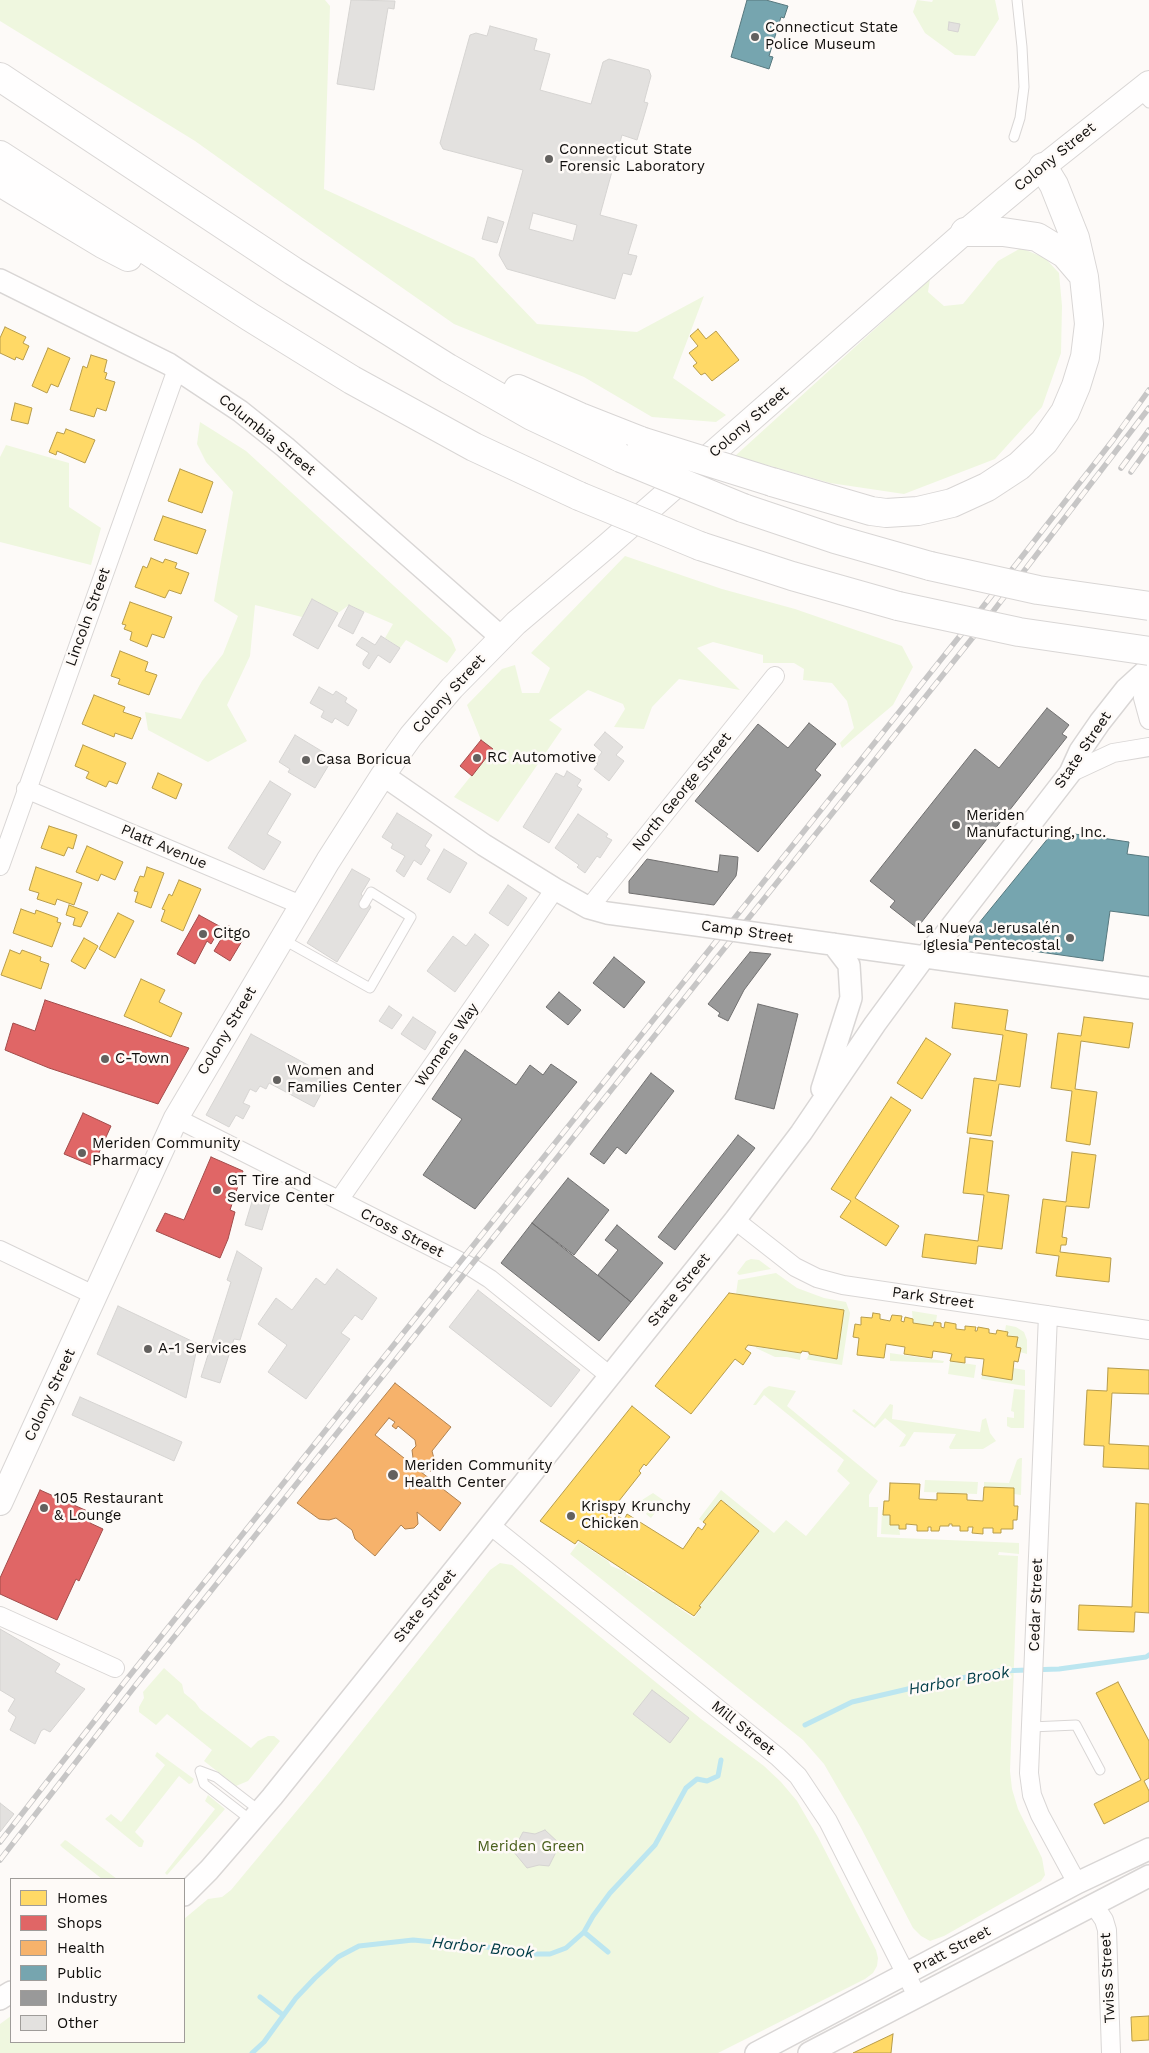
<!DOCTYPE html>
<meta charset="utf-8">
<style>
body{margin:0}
#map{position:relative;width:1149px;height:2053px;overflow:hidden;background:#fdfaf8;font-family:"Work Sans",sans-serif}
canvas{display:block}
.legend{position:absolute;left:10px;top:1878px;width:175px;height:165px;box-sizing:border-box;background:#fefaf7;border:1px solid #9f9c99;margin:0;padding:6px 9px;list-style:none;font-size:15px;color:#100e0c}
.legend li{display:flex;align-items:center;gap:10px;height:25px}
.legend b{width:25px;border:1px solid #9f9c99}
</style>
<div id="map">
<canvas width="1149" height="2053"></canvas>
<ul class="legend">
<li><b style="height:14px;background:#ffd966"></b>Homes</li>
<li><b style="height:14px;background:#e06666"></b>Shops</li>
<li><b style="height:14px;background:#f6b26b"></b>Health</li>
<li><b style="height:14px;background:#76a5af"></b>Public</li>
<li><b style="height:14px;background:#999"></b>Industry</li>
<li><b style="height:14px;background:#e3e1df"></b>Other</li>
</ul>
</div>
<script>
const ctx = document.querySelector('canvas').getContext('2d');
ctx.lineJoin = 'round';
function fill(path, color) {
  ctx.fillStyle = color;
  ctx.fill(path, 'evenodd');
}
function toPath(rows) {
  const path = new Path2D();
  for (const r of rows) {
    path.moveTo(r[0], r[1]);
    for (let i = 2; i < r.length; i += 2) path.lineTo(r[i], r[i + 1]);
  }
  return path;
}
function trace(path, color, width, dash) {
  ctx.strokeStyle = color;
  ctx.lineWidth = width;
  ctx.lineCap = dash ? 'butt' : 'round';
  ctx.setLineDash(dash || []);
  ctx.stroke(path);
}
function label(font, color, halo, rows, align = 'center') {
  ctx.font = font + ' "Work Sans",sans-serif';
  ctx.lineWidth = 5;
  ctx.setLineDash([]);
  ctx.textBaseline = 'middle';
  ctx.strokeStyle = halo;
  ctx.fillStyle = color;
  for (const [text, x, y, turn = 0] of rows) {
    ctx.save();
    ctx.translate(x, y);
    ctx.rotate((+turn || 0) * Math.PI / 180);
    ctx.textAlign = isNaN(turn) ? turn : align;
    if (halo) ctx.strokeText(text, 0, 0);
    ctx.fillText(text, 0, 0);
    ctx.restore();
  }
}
fill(toPath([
 [0,0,325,0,330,6,324,189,474,258,537,324,637,332,704,296,673,378,726,415,716,422,652,417,584,377,454,324,321,231,195,141,0,21],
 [917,0,932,2,933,0,995,0,999,19,975,56,955,55,925,33,913,12],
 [1021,248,1045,258,1059,273,1062,306,1061,353,1042,407,995,459,904,494,830,483,735,456,930,279,928,292,944,306,963,304,998,261],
 [200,422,246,451,451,638,456,650,447,663,406,640,400,648,385,638,393,624,349,605,338,613,312,599,302,617,255,605,250,656,227,705,247,741,208,762,148,730,145,712,181,719,202,681,223,654,238,616,214,601,233,492,206,462,197,444],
 [6,445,69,463,69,507,101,528,91,565,0,542,0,457],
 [625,556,722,589,795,609,902,646,913,667,893,705,842,748,840,743,854,728,847,701,832,683,803,680,804,669,794,663,763,663,763,655,713,642,697,648,740,690,679,679,652,707,644,729,614,727,625,709,623,704,588,690,549,720,562,729,498,822,454,797,492,750,481,740,467,705,502,669,515,665,522,693,539,693,550,668,531,653],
 [751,1259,759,1260,771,1269,739,1275,737,1273,746,1261],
 [776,1273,797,1288,824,1298,846,1302,850,1313,842,1365,804,1359,807,1359,809,1354,837,1358,844,1310,736,1294,738,1280],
 [912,1311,937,1315,936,1322,934,1322,933,1326,913,1323],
 [1006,1325,1016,1327,1024,1332,1027,1340,1027,1354,1020,1352,1016,1347,1017,1338,1007,1336,1008,1332,1005,1331],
 [756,1347,801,1353,800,1360,787,1357,775,1357,756,1348],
 [890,1353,944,1361,943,1363,890,1361],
 [950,1361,976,1365,974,1378,948,1374],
 [1013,1368,1025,1370,1025,1386,981,1379,982,1375,1011,1380],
 [769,1386,796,1391,787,1406,878,1481,869,1495,869,1507,878,1507,877,1537,1019,1543,1019,1554,999,1552,998,1555,1018,1556,1010,1771,1012,1789,1018,1809,1042,1858,1045,1875,1041,1881,944,1936,930,1941,921,1936,913,1928,861,1828,824,1764,803,1740,570,1554,579,1542,608,1561,611,1566,626,1572,626,1574,637,1581,638,1580,653,1592,657,1592,676,1604,676,1606,694,1618,701,1608,699,1606,759,1531,722,1500,703,1522,699,1519,721,1490,774,1533,786,1520,806,1536,850,1483,837,1471,844,1460,764,1395,756,1405,753,1405,764,1389],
 [1014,1389,1025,1390,1024,1428,1011,1428,1007,1426,1007,1417,1014,1418,1014,1412,1011,1411],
 [890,1404,893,1405,892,1419,980,1432,982,1420,986,1418,990,1433,996,1441,983,1449,950,1449,949,1447,956,1434,914,1432,905,1446,899,1447,906,1435,885,1418,875,1428,852,1411,854,1409,874,1425],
 [1020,1458,1022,1458,1021,1495,1014,1494,1014,1488,984,1487,984,1482,1009,1483,1017,1460],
 [925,1480,978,1482,977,1494,924,1492],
 [653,1493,663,1500,663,1503,651,1518,646,1514,648,1511,641,1506,639,1508,634,1505],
 [882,1510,883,1510,883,1515,890,1515,890,1525,899,1525,900,1535,881,1534],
 [500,1563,512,1565,701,1719,764,1766,781,1782,797,1801,818,1837,876,1950,878,1958,877,1966,873,1973,865,1979,718,2053,0,2053,0,2024,11,2016,11,2042,184,2042,184,1919,208,1899,222,1897,231,1890,324,1778,490,1570],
 [164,1668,182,1684,184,1693,195,1702,200,1709,251,1748,258,1741,268,1736,274,1736,280,1741,248,1781,236,1786,204,1761,212,1750,167,1714,156,1725,139,1712,139,1707,144,1698,143,1692],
 [157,1752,194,1779,192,1783,189,1784,179,1776,135,1832,144,1841,142,1847,139,1847,105,1819,111,1814,121,1822,165,1765,155,1756],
 [208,1795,225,1809,167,1875,165,1873,215,1809,205,1801],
 [65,1840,67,1841,117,1879,102,1879,63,1848,60,1845]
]), '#eff7df');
const homes = toPath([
 [5,327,26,337,23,343,29,346,23,360,16,357,15,360,0,353,0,338,5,327],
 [698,329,706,339,716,331,739,360,712,381,705,373,701,375,693,366,697,363,689,353,698,346,690,336,698,329],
 [48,348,70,358,58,387,51,384,47,393,32,386,48,348],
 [91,355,107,360,104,372,107,373,105,379,115,382,106,411,97,408,94,417,70,410,83,366,87,368,91,355],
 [15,403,32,408,28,424,11,420,15,403],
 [66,429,95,440,85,463,57,451,56,455,49,452,57,432,64,434,66,429],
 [180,469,213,482,202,513,168,501,180,469],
 [163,516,206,530,197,554,154,540,163,516],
 [151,558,163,563,165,559,177,563,175,568,189,573,181,594,169,590,165,598,135,587,143,566,147,568,151,558],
 [130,602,172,617,164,638,152,634,147,647,130,640,132,632,124,629,126,625,122,624,130,602],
 [120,651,148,662,145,671,157,675,149,695,118,684,120,679,111,676,120,651],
 [94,695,125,707,123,712,141,718,132,739,115,733,114,737,82,724,94,695],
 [83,745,126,763,117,784,109,781,106,787,86,778,89,772,75,766,83,745],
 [158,773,182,784,176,799,152,788,158,773],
 [49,826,77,835,73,849,68,847,64,856,41,848,49,826],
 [87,846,123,862,115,880,101,874,98,881,76,872,87,846],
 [36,867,82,883,74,905,57,899,55,905,37,899,39,893,29,890,36,867],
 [147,867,164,873,151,908,135,902,138,892,134,891,140,876,144,877,147,867],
 [179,880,201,889,183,931,161,921,165,910,162,909,169,894,172,896,179,880],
 [69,905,88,912,81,927,73,925,75,918,66,915,69,905],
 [21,909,35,914,36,910,58,918,57,922,61,923,52,947,13,933,21,909],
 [118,913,134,921,115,958,99,949,118,913],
 [84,938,98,946,85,969,71,961,84,938],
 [10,950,20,954,22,950,41,957,40,961,49,964,41,989,1,975,10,950],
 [141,979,165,990,159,1002,182,1013,171,1037,124,1016,141,979],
 [955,1003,1008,1010,1005,1030,1027,1034,1020,1087,999,1084,991,1136,967,1133,974,1078,996,1081,1003,1035,952,1028,955,1003],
 [1084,1017,1133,1023,1129,1048,1081,1041,1075,1089,1097,1092,1090,1145,1066,1141,1072,1091,1051,1088,1058,1033,1081,1036,1084,1017],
 [926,1038,951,1054,922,1099,897,1083,926,1038],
 [891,1097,911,1110,855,1198,899,1226,886,1246,840,1217,851,1201,831,1189,891,1097],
 [970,1138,993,1141,987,1192,1009,1195,1002,1249,978,1246,976,1264,922,1257,925,1234,978,1241,984,1195,963,1193,970,1138],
 [1072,1152,1096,1155,1089,1208,1066,1206,1062,1237,1067,1238,1066,1245,1061,1245,1060,1252,1111,1258,1109,1282,1056,1276,1059,1256,1036,1253,1043,1199,1066,1202,1072,1152],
 [729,1293,844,1310,837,1359,809,1354,809,1352,802,1351,801,1353,748,1345,745,1349,751,1353,743,1365,735,1359,691,1414,655,1386,729,1293],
 [873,1313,880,1314,880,1319,890,1321,892,1315,902,1316,901,1321,904,1322,905,1317,913,1319,913,1323,933,1326,934,1322,941,1323,941,1327,944,1328,945,1322,956,1324,956,1329,965,1330,965,1326,976,1327,975,1331,977,1331,978,1327,989,1329,989,1333,996,1334,997,1330,1008,1332,1007,1336,1018,1337,1016,1347,1021,1348,1018,1362,1014,1361,1012,1380,982,1375,984,1359,965,1357,965,1363,950,1361,952,1354,947,1353,933,1351,932,1358,904,1354,905,1347,886,1344,884,1358,857,1355,859,1338,853,1337,855,1324,861,1325,861,1317,872,1318,873,1313],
 [1108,1368,1149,1370,1149,1394,1112,1393,1109,1444,1149,1446,1149,1469,1103,1467,1104,1446,1084,1445,1087,1390,1107,1391,1108,1368],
 [632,1406,670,1437,646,1466,644,1464,639,1471,641,1473,611,1511,624,1520,627,1514,683,1549,698,1527,702,1530,706,1524,703,1522,721,1500,759,1531,699,1606,701,1607,694,1616,578,1540,575,1544,540,1521,632,1406],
 [890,1483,920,1484,919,1499,937,1500,937,1493,967,1494,967,1500,983,1501,984,1487,1014,1488,1014,1506,1018,1506,1017,1520,1013,1520,1013,1529,1001,1529,1001,1533,993,1533,993,1528,983,1528,983,1534,972,1533,973,1527,968,1527,968,1531,960,1531,960,1526,952,1526,952,1524,949,1524,949,1526,940,1526,939,1531,931,1531,931,1527,928,1527,928,1531,917,1531,917,1525,906,1524,906,1529,899,1529,899,1525,890,1525,890,1515,883,1515,884,1501,889,1501,890,1483],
 [1136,1503,1149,1504,1149,1613,1135,1612,1134,1632,1078,1630,1079,1605,1132,1607,1136,1503],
 [1118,1682,1149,1741,1149,1778,1144,1781,1149,1791,1149,1801,1104,1824,1094,1804,1141,1780,1096,1693,1118,1682],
 [1149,2016,1149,2040,1132,2041,1131,2017,1149,2016],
 [893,2034,891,2053,853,2053,893,2034]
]);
fill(homes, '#ffd966');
trace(homes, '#b79c4b', 1);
const shops = toPath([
 [481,740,493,749,472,776,460,766,481,740],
 [199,915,221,927,211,944,207,941,195,964,177,954,199,915],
 [229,926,245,936,230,961,214,951,229,926],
 [45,1000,189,1048,158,1104,49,1068,5,1050,13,1023,35,1031,45,1000],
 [83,1113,111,1126,93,1166,64,1154,83,1113],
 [211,1157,243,1171,230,1210,235,1212,228,1239,220,1258,156,1231,165,1213,184,1220,211,1157],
 [40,1490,94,1514,90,1523,103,1529,79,1581,76,1579,57,1620,0,1594,0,1578,40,1490]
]);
fill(shops, '#e06666');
trace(shops, '#a24c4b', 1);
const health = toPath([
 [395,1383,451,1427,432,1451,436,1466,432,1471,421,1472,461,1503,440,1531,417,1512,418,1524,414,1528,405,1529,401,1525,375,1556,355,1539,352,1530,336,1518,329,1520,319,1519,297,1503,395,1383],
 [389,1418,395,1422,392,1426,396,1429,398,1426,415,1440,416,1446,412,1450,414,1466,375,1435,389,1418]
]);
fill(health, '#f6b26b');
trace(health, '#b1814e', 1);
const public = toPath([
 [747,0,766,0,788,6,784,18,781,17,769,56,773,57,769,69,731,57,747,0],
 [1054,831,1129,842,1127,854,1149,857,1149,916,1110,911,1103,961,969,942,970,934,1054,831]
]);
fill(public, '#76a5af');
trace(public, '#57787e', 1);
const industry = toPath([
 [1047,708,1069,725,1062,734,1067,737,917,928,890,907,895,901,870,881,975,749,999,768,1047,708],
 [809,723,836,744,815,770,821,775,758,852,695,801,758,724,788,748,809,723],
 [720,855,738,857,737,870,736,876,714,905,629,893,629,881,647,859,718,872,720,855],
 [750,952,771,954,744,990,728,1021,718,1016,720,1013,708,1004,750,952],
 [614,957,645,982,624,1008,593,983,614,957],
 [559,992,581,1010,568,1025,546,1007,559,992],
 [758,1004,798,1014,774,1109,735,1099,758,1004],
 [465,1050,516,1085,530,1065,543,1075,551,1064,577,1082,475,1209,423,1175,462,1119,432,1099,465,1050],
 [651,1073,674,1091,626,1154,617,1147,604,1164,590,1154,651,1073],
 [738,1135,755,1148,675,1250,658,1237,738,1135],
 [568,1178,609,1210,574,1255,532,1223,568,1178],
 [532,1223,631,1302,599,1341,501,1263,532,1223],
 [617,1225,663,1263,631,1302,598,1275,618,1250,605,1240,617,1225]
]);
fill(industry, '#999');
trace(industry, '#706f6f', 1);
trace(toPath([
 [805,1725,852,1702,925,1685,998,1671,1059,1669,1146,1657,1149,1655],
 [584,1932,608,1952],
 [260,1997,283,2015],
 [252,2053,264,2042,296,1998,315,1978,338,1957,359,1946,413,1940,487,1947,529,1954,550,1954,566,1948,584,1932,593,1916,610,1893,655,1845,686,1788,697,1779,707,1781,718,1776,721,1760]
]), '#bce6f0', 5);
const building = toPath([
 [351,0,395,1,394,9,388,8,374,90,337,84,351,0],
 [949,22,960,24,958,32,948,30,949,22],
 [490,26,537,39,534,50,550,54,540,90,591,104,603,62,609,59,649,70,651,76,644,102,648,103,637,140,622,135,600,215,637,225,628,254,637,256,631,275,623,273,615,299,507,269,499,255,523,170,443,149,440,143,470,35,476,33,487,36,490,26],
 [533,213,577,225,573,241,529,229,533,213],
 [488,217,504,222,497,243,482,239,488,217],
 [312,599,338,613,318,649,293,635,312,599],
 [349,605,364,612,353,634,338,626,349,605],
 [381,636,400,648,390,663,378,655,369,669,363,665,363,662,369,653,356,645,362,637,375,645,381,636],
 [319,687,333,695,336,691,347,698,345,702,357,710,348,726,335,718,332,723,321,717,324,711,310,703,319,687],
 [605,732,623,747,616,755,624,761,609,781,594,769,598,764,595,762,602,752,594,745,605,732],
 [295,735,333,758,315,788,288,772,290,769,279,762,295,735],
 [567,771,581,780,577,786,582,789,549,843,523,827,556,773,564,777,567,771],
 [270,781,291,794,267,834,281,842,264,870,228,848,270,781],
 [397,813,432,835,425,846,430,850,421,865,414,860,404,877,396,871,405,856,391,848,393,844,382,837,397,813],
 [578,814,608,834,606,837,612,840,600,858,597,856,585,873,577,867,579,865,555,848,578,814],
 [444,849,467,863,450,893,427,879,444,849],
 [352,869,370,879,361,894,371,907,337,962,307,943,352,869],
 [508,885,527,898,508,926,489,913,508,885],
 [475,934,489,945,455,992,427,971,453,936,466,946,475,934],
 [389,1006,402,1015,392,1029,379,1021,389,1006],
 [413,1017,436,1032,425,1050,401,1034,413,1017],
 [251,1034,330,1077,314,1107,269,1083,266,1089,260,1086,256,1092,250,1089,243,1103,250,1106,243,1119,236,1115,229,1127,206,1115,251,1034],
 [254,1195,271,1200,262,1230,245,1225,254,1195],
 [237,1251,262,1268,240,1340,234,1339,220,1383,201,1377,231,1282,227,1280,237,1251],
 [337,1269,377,1298,362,1320,355,1315,341,1333,350,1339,306,1399,268,1372,287,1345,258,1324,276,1298,292,1310,316,1278,325,1285,337,1269],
 [478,1290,580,1370,551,1407,449,1327,478,1290],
 [118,1306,198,1344,186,1398,97,1354,118,1306],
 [80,1397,182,1442,174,1461,72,1415,80,1397],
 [0,1629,60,1664,55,1672,85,1689,50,1732,44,1729,41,1731,35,1744,10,1730,16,1717,8,1711,15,1699,0,1690,0,1629],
 [652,1690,689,1718,670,1743,633,1714,652,1690],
 [0,1803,14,1814,0,1832,0,1803],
 [545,1830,560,1844,549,1866,539,1865,527,1868,513,1851,523,1832,535,1834,545,1830]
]);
fill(building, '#e3e1df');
trace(building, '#d6d4d2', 1);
const service = toPath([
 [1138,92,1149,103],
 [1014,137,1020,118,1024,87,1022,47,1017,0],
 [284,940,370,988,411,917,371,892,364,904],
 [1031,1727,1076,1725,1100,1770],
 [200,1771,204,1784,252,1821],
 [200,1771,216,1777,260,1811]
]);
const minor = toPath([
 [1144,673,1143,698,1149,720],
 [1070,773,1113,753,1149,747],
 [26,789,301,905],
 [0,866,177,369],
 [589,908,775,676],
 [176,1118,471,1267,490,1279,610,1376],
 [339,1200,555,889],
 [735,1220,795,1267,817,1278,843,1285,1149,1330],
 [0,1250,96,1296],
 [1048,1315,1029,1773,1032,1795,1040,1815,1077,1883],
 [490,1525,778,1757,798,1776,828,1821,917,1996],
 [0,1616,115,1668],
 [1094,1905,1104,1920,1107,1930,1111,2053]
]);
const tertiary = toPath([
 [0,280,169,364,240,411,285,447,501,637],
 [383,775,484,845,555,889,589,908,607,913,704,926],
 [774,936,1149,988],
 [822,1089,851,998,849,965,833,944],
 [184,1895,209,1870,272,1797,735,1220,801,1133,875,1024,925,956,944,936,1070,773,1080,751,1100,722,1126,689,1149,668],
 [0,1999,11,1992],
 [756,2053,1077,1883,1149,1849],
 [809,2053,1149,1876]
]);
const secondary = toPath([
 [0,1503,176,1118,328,861,383,775,411,736,452,688,516,623,608,545,965,232,1043,167,1149,83]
]);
const motorway = toPath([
 [0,77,293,271,448,368,532,416,621,458],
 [0,155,250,317,352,380,474,447,579,496],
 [0,182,103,244,128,257],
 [965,232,1003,232,1037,237,1065,254,1083,275],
 [518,389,580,417,641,441],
 [772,482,871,511,886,513,918,511,952,503,987,487,1019,466,1044,442,1065,412,1076,386,1085,357,1089,324,1084,277,1075,238,1054,185,1043,167],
 [743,508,835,539,930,566],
 [700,546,792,576,898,606]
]);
trace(service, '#d9d6d5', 11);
trace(minor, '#d9d6d5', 20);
trace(tertiary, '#d9d6d5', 24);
trace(secondary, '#d9d6d5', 26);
trace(motorway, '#d9d6d5', 30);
trace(service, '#fffefe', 9);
trace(minor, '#fffefe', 18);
trace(tertiary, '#fffefe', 21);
trace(secondary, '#fffefe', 24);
trace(motorway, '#fffefe', 28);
const rail = toPath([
 [1121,468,1149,430],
 [1131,472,1149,447],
 [0,1842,127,1679,971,622,1113,440,1149,390],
 [0,1860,135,1686,978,631,1149,408]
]);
trace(rail, '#c7c6c6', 5.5);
trace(rail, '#fefaf7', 4, [11]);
const tertiaryBridge = toPath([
 [704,926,774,936]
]);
const motorwayBridge = toPath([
 [641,441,772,482],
 [621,458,743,508],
 [579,496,700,546],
 [930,566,1038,590,1149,606],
 [898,606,1019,632,1149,651]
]);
trace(tertiaryBridge, '#d9d6d5', 24, []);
trace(motorwayBridge, '#d9d6d5', 30, []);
trace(tertiaryBridge, '#fffefe', 21);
trace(motorwayBridge, '#fffefe', 28);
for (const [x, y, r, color] of [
 [755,37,5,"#63615f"],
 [549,159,5,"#63615f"],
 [477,758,5,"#63615f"],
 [306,760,5,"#63615f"],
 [956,825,5,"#63615f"],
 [203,934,5,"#63615f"],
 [1070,938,5,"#63615f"],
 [105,1059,5,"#63615f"],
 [277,1080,5,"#63615f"],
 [82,1153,5,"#63615f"],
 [217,1190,5,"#63615f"],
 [148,1349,5,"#63615f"],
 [393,1475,6,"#63615f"],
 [44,1508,5,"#63615f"],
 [571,1516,5,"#63615f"]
]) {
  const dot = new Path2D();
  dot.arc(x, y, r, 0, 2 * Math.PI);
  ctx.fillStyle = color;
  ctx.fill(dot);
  trace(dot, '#fefaf7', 2);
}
label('15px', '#100e0c', '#fefaf7', [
 ["Connecticut State",765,28],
 ["Police Museum",765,45],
 ["Connecticut State",559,150],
 ["Forensic Laboratory",559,167],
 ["RC Automotive",487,758],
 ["Casa Boricua",316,760],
 ["Meriden",966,816],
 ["Manufacturing, Inc.",966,833],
 ["La Nueva Jerusalén",1060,929,"right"],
 ["Iglesia Pentecostal",1060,946,"right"],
 ["Citgo",213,934],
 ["C-Town",115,1059],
 ["Women and",287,1071],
 ["Families Center",287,1088],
 ["Meriden Community",92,1144],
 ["Pharmacy",92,1161],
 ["GT Tire and",227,1181],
 ["Service Center",227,1198],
 ["A-1 Services",158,1349],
 ["Meriden Community",404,1466],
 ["Health Center",404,1483],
 ["105 Restaurant",54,1499],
 ["& Lounge",54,1516],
 ["Krispy Krunchy",581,1507],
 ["Chicken",581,1524]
], 'left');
label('15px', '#100e0c', '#fefaf7', [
 ["Colony Street",1055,157,-39],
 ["Colony Street",749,422,-41],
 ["Columbia Street",267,435,39],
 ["Lincoln Street",88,617,-70],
 ["Colony Street",449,694,-48],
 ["State Street",1083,750,-56],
 ["North George Street",682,792,-51],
 ["Platt Avenue",164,847,23],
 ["Camp Street",747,932,8],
 ["Colony Street",227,1031,-59],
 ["Womens Way",447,1045,-55],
 ["Cross Street",402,1233,27],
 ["State Street",679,1290,-51],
 ["Park Street",933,1298,8],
 ["Colony Street",50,1395,-65],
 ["Cedar Street",1036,1605,-88],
 ["State Street",425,1606,-51],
 ["Mill Street",743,1728,39],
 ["Pratt Street",952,1950,-28],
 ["Twiss Street",1108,1978,-93]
]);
label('15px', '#495f1c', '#fefaf7', [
 ["Meriden Green",531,1847]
]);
label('italic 16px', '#013c47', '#fefaf7', [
 ["Harbor Brook",959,1681,-10],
 ["Harbor Brook",483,1948,6]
]);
</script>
